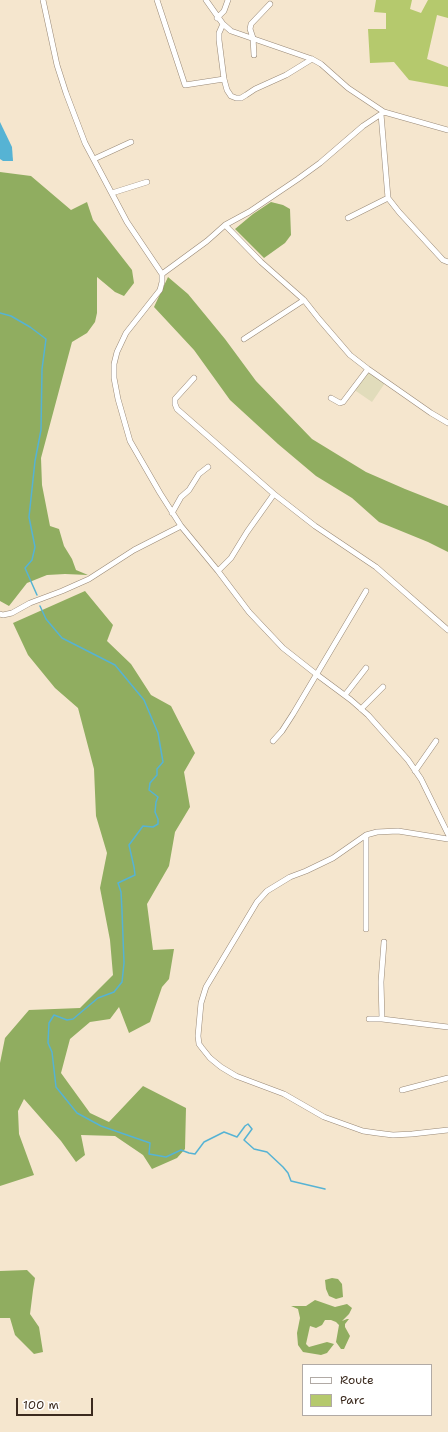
<!DOCTYPE html>
<style>
body{margin:0}
#map{position:relative;width:448px;height:1432px;overflow:hidden;background:#f5e6ce;font-family:"Shantell Sans",sans-serif}
canvas{display:block}
.legend{position:absolute;left:302px;top:1364px;width:130px;height:52px;box-sizing:border-box;background:#fff;border:1px solid #b1aaa5;margin:0;padding:5px 7px;list-style:none;font-size:12px;color:#3b2a1e}
.legend li{display:flex;align-items:center;gap:8px;height:20px}
.legend b{width:20px;border:1px solid #b1aaa5}
.scale{position:absolute;left:16px;top:1398px;width:77px;height:18px;box-sizing:border-box;border:2px solid #3b2a1e;border-top:0;padding-left:5px;font-size:12px;line-height:14px;white-space:nowrap;color:#3b2a1e;-webkit-text-stroke:3px #fff;paint-order:stroke}
</style>
<div id="map">
<canvas width="448" height="1432"></canvas>
<ul class="legend">
<li><b style="height:5px;background:#fff"></b>Route</li>
<li><b style="height:11px;background:#b5c96d"></b>Parc</li>
</ul>
<div class="scale">100 m</div>
</div>
<script>
const ctx = document.querySelector('canvas').getContext('2d');
ctx.lineJoin = 'round';
function fill(path, color) {
  ctx.fillStyle = color;
  ctx.fill(path, 'evenodd');
}
function toPath(rows) {
  const path = new Path2D();
  for (const r of rows) {
    path.moveTo(r[0], r[1]);
    for (let i = 2; i < r.length; i += 2) path.lineTo(r[i], r[i + 1]);
  }
  return path;
}
function trace(path, color, width, dash) {
  ctx.strokeStyle = color;
  ctx.lineWidth = width;
  ctx.lineCap = dash ? 'butt' : 'round';
  ctx.setLineDash(dash || []);
  ctx.stroke(path);
}
fill(toPath([
 [366,370,385,383,372,402,353,389]
]), '#e1dcbb');
fill(toPath([
 [376,0,412,0,410,9,421,13,428,0,448,0,448,18,437,15,427,59,448,67,448,87,409,80,394,62,370,63,368,29,386,29,386,13,374,12]
]), '#b5c96d');
fill(toPath([
 [0,172,31,176,71,210,87,202,93,220,132,270,134,283,124,296,115,292,97,277,97,313,95,322,87,333,72,342,41,458,42,485,50,526,59,529,64,546,72,559,76,570,88,575,65,574,47,575,27,583,9,606,0,601],
 [271,202,283,205,290,209,291,235,285,243,264,258,235,229,253,214],
 [168,277,188,294,225,339,256,381,312,439,366,472,405,489,448,506,448,552,428,542,379,522,352,498,316,476,278,444,230,400,194,350,154,307],
 [85,591,113,625,107,641,131,664,151,695,171,706,195,753,184,772,190,807,175,832,169,866,147,904,153,950,174,949,169,979,162,987,150,1022,129,1033,119,1007,110,1019,90,1022,70,1039,61,1073,90,1113,109,1122,143,1086,186,1108,185,1149,177,1158,152,1169,143,1155,115,1136,81,1135,85,1155,76,1162,61,1141,24,1099,18,1111,19,1134,34,1175,0,1186,0,1063,5,1038,29,1010,80,1008,113,975,110,940,100,888,107,853,96,816,94,769,78,708,55,688,28,655,13,623],
 [27,1270,35,1278,33,1290,30,1314,39,1327,43,1352,34,1354,15,1335,10,1318,0,1318,0,1271],
 [332,1278,338,1279,342,1284,343,1297,336,1299,329,1296,326,1289,325,1280],
 [315,1300,335,1307,347,1304,352,1308,349,1314,342,1321,347,1319,349,1319,345,1324,345,1327,350,1336,344,1349,341,1349,336,1342,339,1325,336,1322,331,1320,325,1320,322,1325,316,1328,310,1326,306,1344,309,1347,327,1342,334,1344,327,1353,321,1355,303,1352,298,1345,297,1333,300,1318,298,1309,291,1306,306,1306]
]), '#90ad60');
fill(toPath([
 [0,122,12,147,13,161,3,161,0,159]
]), '#56b3d4');
trace(toPath([
 [0,313,11,316,30,327,46,339,42,369,41,430,35,461,29,517,35,547,32,560,25,568,37,595],
 [40,606,46,619,62,638,115,665,144,700,158,733,163,762,157,769,157,775,150,783,149,790,158,797,156,802,155,812,158,819,158,824,153,827,143,826,129,845,134,867,135,875,118,883,121,892,122,911,124,963,122,982,114,992,98,998,73,1019,67,1020,54,1015,49,1023,48,1043,52,1052,56,1087,77,1113,101,1126,150,1143,149,1154,166,1157,181,1150,189,1153,195,1154,204,1142,224,1132,237,1137,245,1126,248,1124,252,1129,244,1140,254,1149,267,1152,283,1167,288,1173,291,1181,325,1189]
]), '#56b3d4', 1.5);
const minor = toPath([
 [43,0,57,65,66,93,85,143,127,222,162,274,162,282,160,290,126,333,117,352,114,364,114,378,118,399,130,441,160,493,181,526,218,571,249,612,283,648,316,674,351,700,368,715,408,760,421,779,448,834],
 [157,0,185,85,224,79],
 [206,0,223,24,231,31,312,59,321,64,348,88,384,112,448,130],
 [217,18,224,11,228,0],
 [223,24,219,33,219,40,224,79,227,90,231,96,236,98,241,98,246,95,255,89,286,75,312,59],
 [254,55,253,38,250,29,251,24,270,4],
 [381,114,388,198,399,212,443,260,448,262],
 [94,159,131,142],
 [112,193,147,182],
 [348,218,388,198],
 [225,225,261,262,304,300,319,319,350,355,368,369,431,413,448,423],
 [162,274,207,241,225,225,249,212,298,179,320,163,363,126,384,112],
 [244,339,304,300],
 [194,378,175,399,175,404,177,409,274,494],
 [331,398,340,403,343,402,368,369],
 [172,513,181,497,189,490,199,474,208,467],
 [218,571,231,558,247,532,274,494,315,526,376,567,448,630],
 [0,614,3,615,12,613,30,603,62,591,89,579,134,550,181,526],
 [345,695,366,668],
 [361,709,383,687],
 [273,741,282,731,293,714,366,591],
 [415,771,436,741],
 [448,839,398,831,377,832,366,835,333,858,306,871,290,877,267,891,257,902,206,987,201,1003,198,1036,199,1044,202,1048,210,1058,221,1067,236,1076,284,1094,324,1117,363,1131,377,1133,393,1135,412,1134,448,1130],
 [366,929,366,835],
 [369,1019,382,1019,448,1027],
 [382,1019,381,982,384,942],
 [402,1090,448,1078]
]);
trace(minor, '#988876', 6);
trace(minor, '#fff', 5);
</script>
